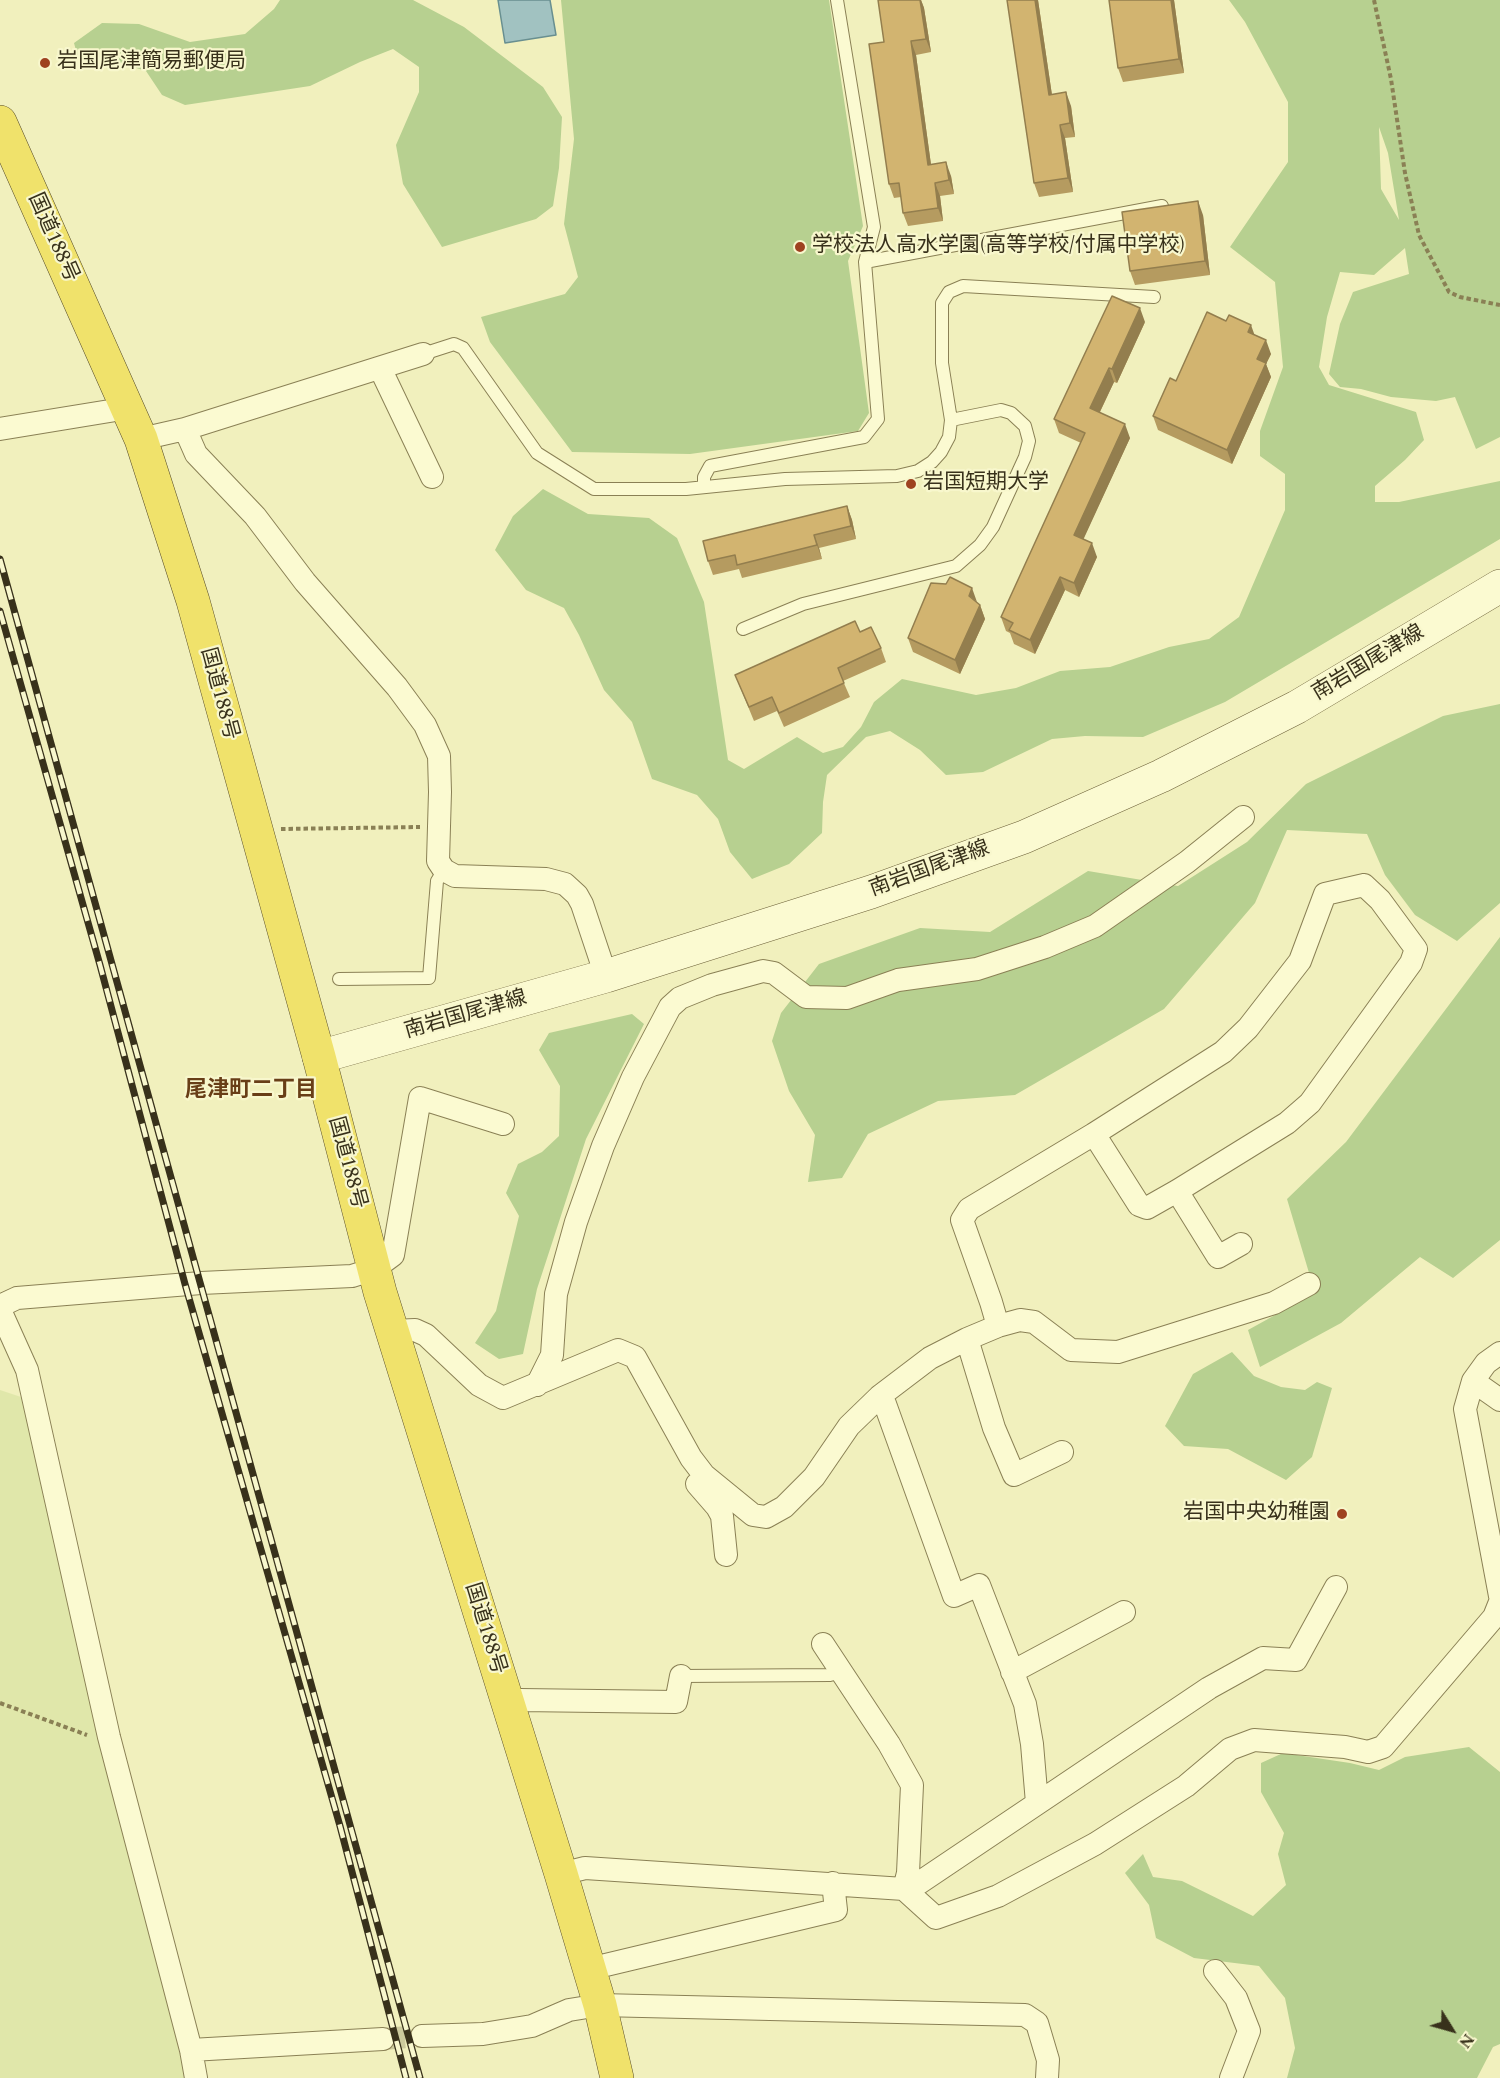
<!DOCTYPE html>
<meta charset="utf-8">
<style>
body{margin:0}
#map{position:relative;width:1500px;height:2078px;overflow:hidden;background:#f1f0bd;font-family:Spectral,serif}
canvas{display:block}
.north{position:absolute;left:1422px;top:2000px;width:60px;height:60px;-webkit-text-stroke:4px #f8f7cd;paint-order:stroke;rotate:127deg;font-size:16px;font-weight:700;line-height:24px;text-align:center;color:#38311b}
.north::after{content:'';display:block;margin:auto;width:21px;height:27px;background:#38311b;clip-path:polygon(50% 0,100% 100%,50% 72%,0 100%)}
</style>
<div id="map">
<canvas width="1500" height="2078"></canvas>
<div class="north">N</div>
</div>
<script>
const ctx = document.querySelector('canvas').getContext('2d');
ctx.lineJoin = 'round';
function fill(path, color) {
  ctx.fillStyle = color;
  ctx.fill(path, 'evenodd');
}
function toPath(rows) {
  const path = new Path2D();
  for (const r of rows) {
    path.moveTo(r[0], r[1]);
    for (let i = 2; i < r.length; i += 2) path.lineTo(r[i], r[i + 1]);
  }
  return path;
}
function trace(path, color, width, dash) {
  ctx.strokeStyle = color;
  ctx.lineWidth = width;
  ctx.lineCap = dash ? 'butt' : 'round';
  ctx.setLineDash(dash || []);
  ctx.stroke(path);
}
function label(font, color, halo, rows, align = 'center') {
  ctx.font = font + ' Spectral,"Noto Sans JP",serif';
  ctx.lineWidth = 4.5;
  ctx.setLineDash([]);
  ctx.textBaseline = 'middle';
  ctx.strokeStyle = halo;
  ctx.fillStyle = color;
  for (const [text, x, y, turn = 0] of rows) {
    ctx.save();
    ctx.translate(x, y);
    ctx.rotate((+turn || 0) * Math.PI / 180);
    ctx.textAlign = isNaN(turn) ? turn : align;
    if (halo) ctx.strokeText(text, 0, 0);
    ctx.fillText(text, 0, 0);
    ctx.restore();
  }
}
fill(toPath([
 [0,1390,24,1398,189,2078,0,2078]
]), '#e0e7aa');
fill(toPath([
 [280,0,413,0,464,27,543,87,562,117,559,168,553,206,536,219,442,247,403,184,396,145,419,92,419,67,393,49,360,62,310,86,185,105,162,95,146,71,104,58,78,58,74,43,102,23,139,24,190,42,245,34,274,9],
 [561,0,829,0,863,226,848,261,869,413,858,431,690,454,572,452,490,342,481,317,565,294,578,277,564,224,574,139],
 [1229,0,1500,0,1500,437,1476,449,1455,397,1436,401,1391,397,1361,389,1340,387,1329,374,1340,324,1353,292,1409,274,1405,248,1374,275,1340,272,1327,317,1319,367,1329,385,1416,412,1424,440,1405,460,1375,486,1375,502,1399,502,1500,481,1500,539,1225,702,1143,737,1085,736,1052,739,983,772,946,775,920,750,890,731,866,737,827,775,823,802,822,833,789,864,752,879,730,852,718,819,697,795,652,779,632,722,604,690,579,635,564,608,526,590,495,550,513,516,543,489,588,514,649,518,677,538,704,602,728,760,744,769,797,737,823,753,843,747,861,727,874,702,902,679,976,695,1016,688,1060,671,1110,667,1169,647,1209,639,1239,617,1285,510,1285,474,1260,456,1260,431,1283,367,1275,282,1230,247,1288,162,1288,102,1245,22],
 [1379,127,1388,153,1399,220,1381,189],
 [1500,704,1500,903,1457,941,1415,915,1385,875,1367,834,1287,830,1255,903,1164,1009,1015,1095,938,1101,868,1134,842,1178,808,1182,815,1135,789,1091,772,1041,781,1013,819,964,920,928,990,932,1088,871,1178,886,1247,842,1306,784,1443,716],
 [1500,937,1500,1240,1453,1278,1420,1257,1341,1323,1260,1367,1248,1330,1315,1293,1287,1199,1346,1142],
 [632,1014,644,1024,586,1139,537,1289,523,1354,499,1359,475,1343,496,1311,519,1216,506,1193,518,1164,542,1152,559,1136,560,1086,539,1050,549,1033],
 [1232,1352,1254,1376,1281,1387,1305,1390,1317,1382,1332,1388,1312,1457,1286,1480,1228,1449,1184,1446,1165,1426,1193,1374],
 [1469,1747,1500,1772,1500,2044,1493,2047,1477,2078,1287,2078,1295,2048,1285,1998,1259,1966,1194,1958,1156,1938,1149,1905,1125,1873,1143,1854,1153,1877,1182,1881,1253,1916,1286,1885,1278,1854,1284,1833,1261,1792,1261,1763,1283,1753,1350,1763,1379,1770,1405,1757]
]), '#b7d090');
const water = toPath([
 [498,0,550,0,556,35,505,43,498,0]
]);
fill(water, '#a1c2c1');
trace(water, '#688f90', 1.5);
trace(toPath([
 [383,2039,422,2036]
]), '#ccca9d', 22, [22, 11]);
const service = toPath([
 [837,0,874,227,865,262,1162,206],
 [423,354,454,344,463,348,537,453,594,489,686,489,785,479,897,476,918,471,932,462,941,452,949,437,951,420,942,363,942,303,949,292,963,286,1154,297],
 [704,487,704,477,710,466,864,437,878,419,865,262],
 [743,629,803,604,956,566,980,545,993,527,1025,457,1029,441,1025,426,1011,413,1001,410,951,420],
 [339,979,429,978,437,881,444,870],
 [681,1676,830,1675,842,1672]
]);
const minor = toPath([
 [380,368,432,477],
 [0,429,128,408],
 [185,429,196,454,255,516,305,582,397,687,425,725,439,756,440,792,438,861,444,870,455,876,546,879,565,884,577,895,582,904,606,976],
 [141,439,185,429,423,354],
 [1364,885,1380,900,1416,949,1411,963,1310,1103,1287,1123,1177,1191,1147,1208,1139,1205,1094,1134,1223,1052,1248,1028,1300,961,1325,894,1364,885],
 [1177,1191,1218,1257,1241,1244],
 [0,1306,17,1298,201,1283,352,1276,374,1269,393,1255,420,1098,503,1124],
 [0,1310,27,1370,109,1737,191,2050,196,2078],
 [998,1326,991,1302,962,1220,969,1209,1094,1134],
 [392,1331,415,1330,426,1335,479,1385,503,1398,618,1350,635,1357,691,1458,704,1475,753,1515,766,1517,784,1507,814,1477,849,1426,880,1396,930,1358,967,1339,998,1326,1020,1320,1034,1322,1071,1350,1118,1352,1274,1303,1309,1284],
 [967,1339,994,1428,1014,1475,1062,1452],
 [1500,1353,1486,1363,1473,1381,1465,1409,1500,1596],
 [1473,1381,1500,1400],
 [537,1385,552,1355,556,1294,576,1222,603,1146,633,1077,670,1007,680,998,712,985,763,971,774,973,806,997,847,998,898,980,977,969,1045,947,1095,926,1187,862,1243,817],
 [880,1396,885,1404,954,1596,979,1585,1025,1704,1032,1744,1037,1803],
 [697,1484,717,1507,722,1516,726,1555],
 [823,1644,889,1744,912,1785,908,1873,904,1889,936,1918,998,1896,1095,1844,1186,1786,1230,1749,1254,1740,1345,1747,1368,1752,1383,1747,1494,1617,1500,1602],
 [1012,1672,1124,1612],
 [507,1703,520,1700,676,1702,681,1676],
 [561,1874,585,1868,904,1889,919,1883,1209,1688,1263,1658,1296,1660,1336,1587],
 [589,1969,836,1910,833,1883],
 [1215,1971,1236,1998,1249,2031,1231,2078],
 [422,2036,483,2034,532,2026,569,2010,600,2005,1025,2015,1037,2023,1048,2060,1047,2078],
 [191,2050,383,2039]
]);
const secondary = toPath([
 [319,1057,606,976,871,892,1024,837,1161,776,1297,707,1500,586]
]);
const trunk = toPath([
 [0,122,141,439,193,601,319,1057,380,1292,561,1874,600,2005,617,2078]
]);
trace(service, '#8a8055', 14);
trace(minor, '#8a8055', 24);
trace(secondary, '#6c6038', 34);
trace(trunk, '#574c2a', 34);
trace(toPath([
 [1374,0,1391,79,1405,173,1419,235,1449,292,1460,297,1500,305],
 [281,829,420,827],
 [0,1703,87,1735]
]), '#8a8055', 4, [4.5, 3]);
trace(service, '#fbfad1', 12);
trace(minor, '#fbfad1', 22);
trace(secondary, '#fbfad1', 33);
trace(trunk, '#f0e26b', 33);
const rail = toPath([
 [0,559,420,2078],
 [0,611,100,965,185,1284,340,1826,406,2078]
]);
trace(rail, '#38311b', 7);
trace(rail, '#f8f7cd', 4.5, [14]);
fill(toPath([
 [878,0,921,0,924,8,931,52,916,55,931,165,951,176,954,194,940,196,943,221,908,226,903,213,901,197,894,198,889,184,884,42],
 [1007,0,1038,0,1052,95,1071,106,1075,137,1065,138,1073,192,1039,197,1034,183],
 [1174,0,1184,73,1123,82,1118,68],
 [1203,215,1210,275,1135,285,1130,271],
 [1145,322,1117,383,1114,382,1100,412,1130,438,1083,539,1097,557,1079,597,1065,590,1035,654,1014,644,1010,633,1006,631,1001,617,1081,443,1059,433,1054,419],
 [1254,335,1271,354,1266,364,1271,377,1232,464,1158,430,1153,416,1176,381],
 [847,506,852,520,856,539,819,548,822,559,742,578,739,569,713,575,708,561],
 [946,584,980,605,985,619,960,674,913,652,908,638],
 [860,632,881,648,886,662,843,681,850,697,784,727,777,711,754,721,735,675]
]), '#b59b60');
fill(toPath([
 [920,0,921,0,924,8,931,52,926,39],
 [1035,0,1038,0,1054,109,1049,95],
 [1171,0,1174,0,1184,73,1179,59],
 [911,41,916,55,933,179,928,165],
 [1066,92,1071,106,1075,137,1070,123],
 [1060,125,1065,138,1073,192,1068,178],
 [946,162,951,176,954,194,949,180],
 [935,183,940,196,943,221,938,208],
 [1198,201,1203,215,1210,275,1205,261],
 [1140,308,1145,322,1117,383,1112,369],
 [1251,325,1256,339,1248,332],
 [1266,340,1271,354,1266,364,1271,377,1232,464,1227,450,1257,359],
 [1109,368,1114,382,1095,422,1090,408],
 [1125,424,1130,438,1079,549,1074,535],
 [847,506,852,520,856,539,851,526],
 [814,535,819,548,822,559,817,545],
 [1092,543,1097,557,1079,597,1074,583],
 [1060,577,1065,590,1035,654,1030,640],
 [972,588,977,602,969,596],
 [980,605,985,619,960,674,955,660]
]), '#937e4e');
const building = toPath([
 [878,0,920,0,926,39,911,41,928,165,946,162,949,180,935,183,938,208,903,213,899,183,889,184,869,44,884,42,878,0],
 [1007,0,1035,0,1049,95,1066,92,1070,123,1060,125,1068,178,1034,183,1007,0],
 [1109,0,1171,0,1179,59,1118,68,1109,0],
 [1198,201,1205,261,1130,271,1122,212,1198,201],
 [1112,296,1140,308,1112,369,1109,368,1090,408,1125,424,1074,535,1092,543,1074,583,1060,577,1030,640,1009,630,1013,623,1001,617,1085,433,1054,419,1112,296],
 [1207,312,1226,321,1229,315,1251,325,1248,332,1266,340,1257,359,1266,363,1227,450,1153,416,1170,378,1176,381,1207,312],
 [847,506,851,526,814,535,817,545,737,565,735,555,708,561,703,541,847,506],
 [950,577,972,588,969,596,980,605,955,660,908,638,931,583,946,584,950,577],
 [855,621,860,632,871,627,881,648,838,668,844,683,779,713,772,697,749,707,735,675,855,621]
]);
fill(building, '#d2b470');
trace(building, '#937e4e', 1.5);
for (const [x, y, r, color] of [
 [45,63,6,"#9e4220"],
 [800,247,6,"#9e4220"],
 [911,484,6,"#9e4220"],
 [1342,1514,6,"#9e4220"]
]) {
  const dot = new Path2D();
  dot.arc(x, y, r, 0, 2 * Math.PI);
  ctx.fillStyle = color;
  ctx.fill(dot);
  trace(dot, '#f8f7cd', 2);
}
label('21px', '#38311b', '#f8f7cd', [
 ["岩国尾津簡易郵便局",57,63],
 ["学校法人高水学園(高等学校/付属中学校)",812,247],
 ["岩国短期大学",923,484],
 ["岩国中央幼稚園",1330,1514,"right"]
], 'left');
label('21px', '#38311b', '#f8f7cd', [
 ["国道188号",52,238,66],
 ["南岩国尾津線",1369,664,-31],
 ["国道188号",218,694,75],
 ["南岩国尾津線",930,870,-20],
 ["南岩国尾津線",466,1016,-16],
 ["国道188号",346,1163,75],
 ["国道188号",484,1629,73]
]);
label('bold 22px', '#683e17', '#f8f7cd', [
 ["尾津町二丁目",251,1092]
]);
</script>
